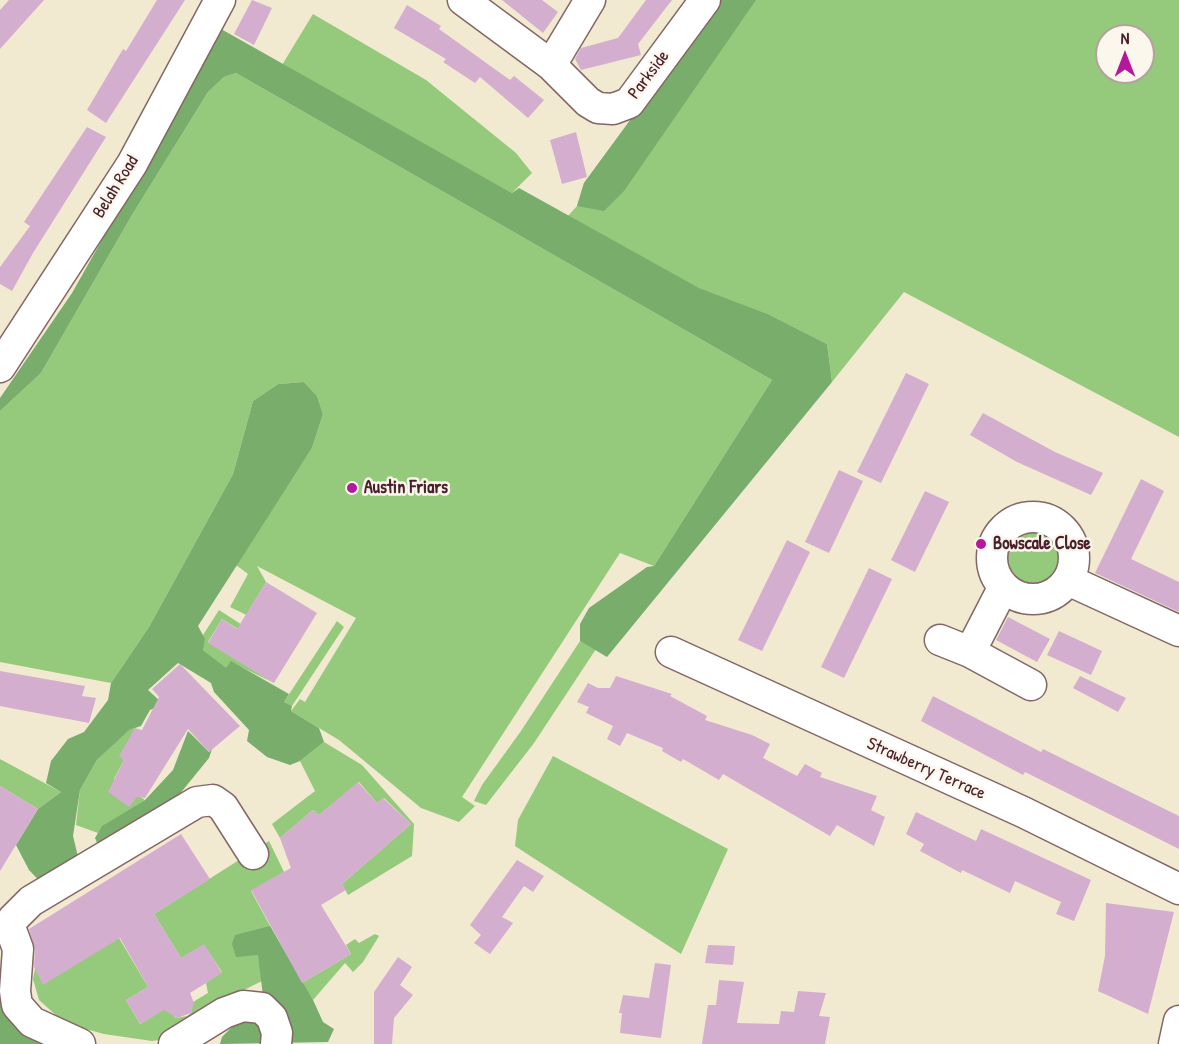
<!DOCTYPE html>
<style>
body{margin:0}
#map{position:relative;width:1179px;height:1044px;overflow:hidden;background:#f1ead1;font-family:"Patrick Hand",sans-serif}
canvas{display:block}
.north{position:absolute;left:1095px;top:24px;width:60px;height:60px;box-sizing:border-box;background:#fbf7ec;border:2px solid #b4a19f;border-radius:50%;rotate:0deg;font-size:16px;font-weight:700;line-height:24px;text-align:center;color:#4a1f2b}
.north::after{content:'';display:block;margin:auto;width:21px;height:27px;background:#b5179e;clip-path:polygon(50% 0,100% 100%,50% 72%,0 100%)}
</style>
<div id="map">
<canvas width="1179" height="1044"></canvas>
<div class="north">N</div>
</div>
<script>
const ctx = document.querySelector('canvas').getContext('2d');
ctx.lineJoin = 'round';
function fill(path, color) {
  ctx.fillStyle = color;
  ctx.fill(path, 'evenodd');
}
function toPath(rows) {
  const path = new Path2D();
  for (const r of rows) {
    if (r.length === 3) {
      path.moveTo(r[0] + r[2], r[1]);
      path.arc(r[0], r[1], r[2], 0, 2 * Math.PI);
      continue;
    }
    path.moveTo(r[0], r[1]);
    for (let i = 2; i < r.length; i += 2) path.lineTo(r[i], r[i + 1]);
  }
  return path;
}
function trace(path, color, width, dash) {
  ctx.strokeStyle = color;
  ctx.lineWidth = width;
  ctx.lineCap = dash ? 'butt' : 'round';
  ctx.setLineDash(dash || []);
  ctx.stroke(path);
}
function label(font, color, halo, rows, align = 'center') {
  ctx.font = font + ' "Patrick Hand",sans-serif';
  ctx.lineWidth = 5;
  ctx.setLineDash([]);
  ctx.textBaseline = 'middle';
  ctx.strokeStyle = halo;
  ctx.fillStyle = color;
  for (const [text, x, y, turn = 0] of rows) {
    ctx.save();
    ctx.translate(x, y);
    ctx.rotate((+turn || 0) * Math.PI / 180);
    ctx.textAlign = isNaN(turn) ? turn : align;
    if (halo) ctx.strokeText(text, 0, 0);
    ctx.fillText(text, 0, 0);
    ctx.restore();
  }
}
fill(toPath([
 [719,0,1179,0,1179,437,904,292,832,382,827,344,768,314,698,288,568,216,577,206,584,183],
 [1107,36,1143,36,1143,72,1107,72],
 [313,14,426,80,516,153,532,173,512,193,282,65],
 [236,73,772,380,654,566,620,553,462,797,475,806,459,822,421,808,339,740,291,711,300,699,305,702,356,618,257,566,266,582,248,612,259,618,249,636,222,619,208,642,274,683,231,662,226,669,203,650,203,635,219,610,250,630,255,619,230,607,248,574,236,565,312,448,323,414,317,396,304,382,278,384,253,401,233,474,149,627,111,683,0,662,0,411,41,373,132,215,208,92,224,77],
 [1032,557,29],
 [337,621,344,627,292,706,284,702],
 [580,641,596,649,534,743,486,805,474,801,482,785,521,731],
 [136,728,120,756,124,760,114,779,145,800,103,826,98,833,76,825,80,790,97,760,128,730],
 [324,742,362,765,414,824,412,856,348,895,342,884,411,824,384,798,377,803,359,782,319,815,313,810,280,838,272,824,315,791,300,761],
 [553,756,728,849,681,954,515,846,518,820],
 [0,759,61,792,38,809,0,786],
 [269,841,284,872,251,891,292,966,242,991,166,1039,152,1041,104,1034,82,1028,58,1017,39,1000,33,979,35,969,119,938,148,987,126,1000,140,1024,166,1008,176,1018,187,1016,191,1013,193,1002,208,993,206,983,222,972,204,945,181,958,154,914],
 [375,934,379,936,363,962,353,972,345,963,313,1000,302,983,351,954,346,945,355,939,359,943]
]), '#95c97b');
fill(toPath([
 [718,0,756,0,624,191,604,211,577,206,584,183],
 [221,29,512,193,519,188,699,288,768,314,827,344,832,382,607,657,580,641,580,624,589,608,647,567,654,566,772,380,236,73,224,77,208,92,132,215,41,373,0,411,0,398,72,293],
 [304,382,317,396,323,414,312,448,198,626,205,639,203,650,226,668,231,661,289,694,284,702,292,706,291,711,319,728,324,742,300,761,290,765,267,757,247,741,249,730,214,692,211,683,178,663,148,690,173,713,155,708,150,710,141,726,129,730,97,760,80,790,73,836,83,877,53,895,29,870,16,845,38,809,61,792,46,783,51,761,68,739,84,732,108,700,111,683,149,627,233,474,253,401,278,384],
 [188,731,209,752,212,749,209,758,174,801,99,847,95,838,102,826,145,800,173,770],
 [270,926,313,1000,323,1022,334,1029,328,1042,220,1044,222,1037,263,996,258,955,236,957,232,944,235,935],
 [0,991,15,1025,47,1044,0,1044]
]), '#78ad6b');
fill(toPath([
 [9,0,44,0,0,49,0,10],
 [157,0,185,0,106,123,87,110,123,49,126,51],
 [252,0,272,8,254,45,234,34],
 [502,0,542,0,558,12,543,33],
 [646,0,672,0,638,44,641,55,581,70,575,59,581,48,618,38],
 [407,5,441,26,439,29,510,80,514,76,544,100,528,118,480,77,475,83,443,62,446,59,394,28],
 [87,127,106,137,33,253,12,291,0,284,0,267,30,226,24,222],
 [576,132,587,177,562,184,550,140],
 [906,373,929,384,881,483,857,472],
 [983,413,1055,452,1103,473,1091,495,1017,462,970,435],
 [839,470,863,481,829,553,805,542],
 [1141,479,1164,491,1131,559,1179,582,1179,612,1095,573],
 [925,491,949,502,915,572,891,560],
 [787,540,810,552,762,651,738,640],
 [869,568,892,579,844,678,821,667],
 [266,582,317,613,274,683,208,643,222,619,237,629],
 [1008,617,1050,639,1037,662,996,640],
 [1059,631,1102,651,1091,675,1047,655],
 [180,664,240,726,209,752,188,729,145,798,137,797,129,807,108,792,124,760,119,756,135,728,142,730,159,697,152,689],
 [0,671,85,686,82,696,96,698,89,723,0,706],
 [616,676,672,694,670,696,707,716,705,720,752,735,770,744,763,758,797,776,805,764,822,773,820,777,877,796,871,810,885,817,874,846,837,825,830,836,723,774,719,780,683,759,681,762,662,751,663,748,627,733,620,746,607,739,613,726,586,713,589,707,577,702,588,683,598,688,610,688],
 [1080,676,1126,698,1118,712,1073,688],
 [933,696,1041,752,1043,749,1179,816,1179,849,1025,772,1023,775,921,721],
 [358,782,377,803,383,798,411,824,342,884,346,890,321,905,351,954,302,983,251,890,291,868,280,838,313,810,319,815],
 [0,786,38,809,0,871],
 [916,812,976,841,981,829,1091,880,1074,921,1056,914,1061,902,1015,881,1010,893,962,870,961,873,920,851,924,844,906,834],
 [181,834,210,879,154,914,181,958,204,944,222,973,190,993,194,1003,191,1013,177,1018,164,1010,140,1024,126,1000,148,987,120,938,43,985,34,967,35,950,29,929],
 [517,860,544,876,533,892,524,886,502,917,513,923,490,954,474,943,481,935,470,925],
 [1106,903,1174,912,1148,1014,1098,991,1105,956],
 [708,945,735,946,733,965,705,963],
 [398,957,412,967,400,985,413,995,394,1018,392,1044,374,1044,374,992],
 [655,963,671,965,661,1038,620,1033,622,1013,619,1013,623,995,649,998],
 [719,980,744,982,737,1023,779,1024,781,1011,794,1012,798,991,826,993,819,1016,830,1017,825,1044,702,1044,708,1005,716,1005]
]), '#d4aecf');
const minor = toPath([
 [463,0,551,65,588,102,598,108,613,109,629,103,705,0],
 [551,65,590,0],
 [0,367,132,164,220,0],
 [1033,558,41],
 [1068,580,1179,631],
 [940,640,970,652,1031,685],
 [671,652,1023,812,1179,889],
 [970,652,1003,588],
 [80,1044,32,1022,17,1005,15,991,18,949,10,927,13,919,31,901,197,802,213,800,223,807,253,854],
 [174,1044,224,1013,243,1006,262,1008,272,1018,277,1033,276,1044],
 [1174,1044,1179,1021]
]);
trace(minor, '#846665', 33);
trace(minor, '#fff', 30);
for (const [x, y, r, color] of [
 [352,488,6,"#b5179e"],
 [981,544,6,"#b5179e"]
]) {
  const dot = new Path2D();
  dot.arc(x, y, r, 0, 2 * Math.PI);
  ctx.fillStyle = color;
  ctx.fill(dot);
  trace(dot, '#fbf7ec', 2);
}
label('18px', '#4a1f2b', '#fbf7ec', [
 ["Parkside",649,75,-53],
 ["Belah Road",116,187,-58],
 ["Strawberry Terrace",926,769,24]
]);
label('bold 18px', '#4a1f2b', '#fbf7ec', [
 ["Austin Friars",364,488],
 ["Bowscale Close",993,544]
], 'left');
</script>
